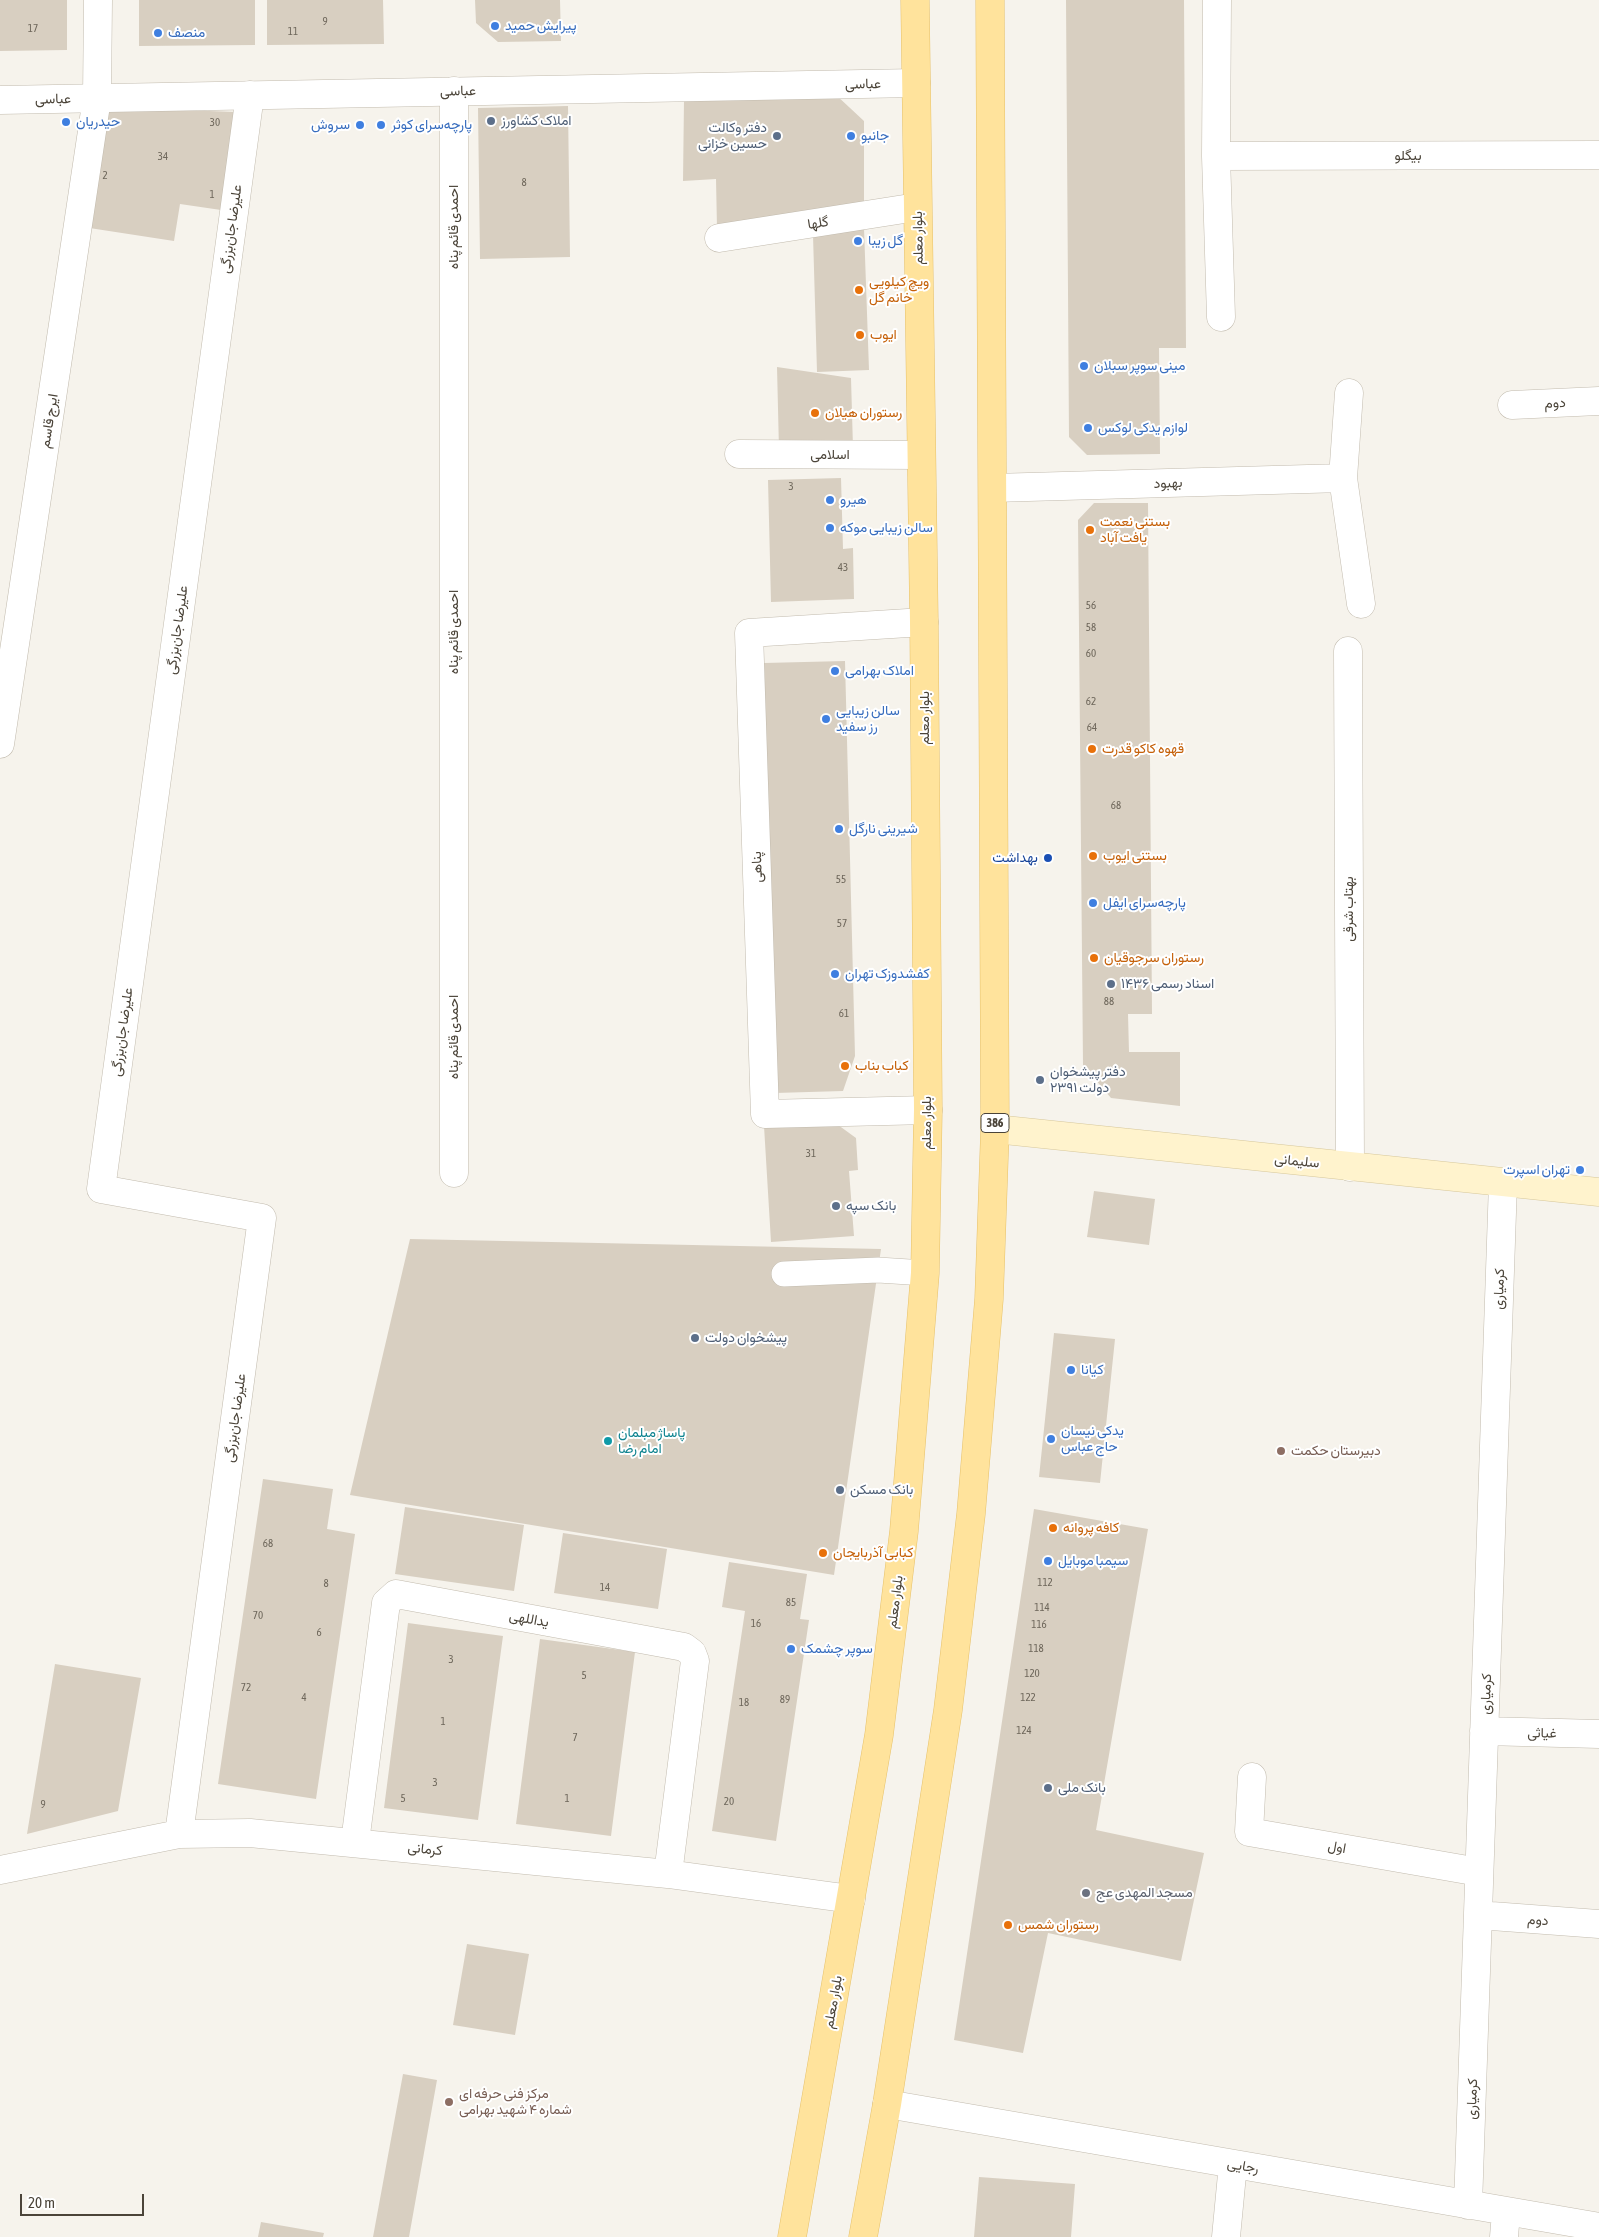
<!DOCTYPE html>
<meta charset="utf-8">
<style>
body{margin:0}
#map{position:relative;width:1599px;height:2237px;overflow:hidden;background:#f6f3ec;font-family:"Asap Condensed",sans-serif}
canvas{display:block}
.scale{position:absolute;left:20px;top:2194px;width:124px;height:22px;box-sizing:border-box;border:2px solid #4b4439;border-top:0;padding-left:6px;font-size:15px;line-height:18px;white-space:nowrap;color:#4b4439;-webkit-text-stroke:4px #fff;paint-order:stroke}
</style>
<div id="map">
<canvas width="1599" height="2237"></canvas>
<div class="scale">20 m</div>
</div>
<script>
const ctx = document.querySelector('canvas').getContext('2d');
ctx.lineJoin = 'round';
function fill(path, color) {
  ctx.fillStyle = color;
  ctx.fill(path, 'evenodd');
}
function toPath(rows) {
  const path = new Path2D();
  for (const r of rows) {
    path.moveTo(r[0], r[1]);
    for (let i = 2; i < r.length; i += 2) path.lineTo(r[i], r[i + 1]);
  }
  return path;
}
function trace(path, color, width, dash) {
  ctx.strokeStyle = color;
  ctx.lineWidth = width;
  ctx.lineCap = dash ? 'butt' : 'round';
  ctx.setLineDash(dash || []);
  ctx.stroke(path);
}
function label(font, color, halo, rows, align = 'center') {
  ctx.font = font + ' "Asap Condensed",Vazirmatn,sans-serif';
  ctx.lineWidth = 4;
  ctx.setLineDash([]);
  ctx.textBaseline = 'middle';
  ctx.strokeStyle = halo;
  ctx.fillStyle = color;
  for (const [text, x, y, turn = 0] of rows) {
    ctx.save();
    ctx.translate(x, y);
    ctx.rotate((+turn || 0) * Math.PI / 180);
    ctx.textAlign = isNaN(turn) ? turn : align;
    if (halo) ctx.strokeText(text, 0, 0);
    ctx.fillText(text, 0, 0);
    ctx.restore();
  }
}
fill(toPath([
 [0,0,67,0,67,50,0,51],
 [139,0,255,0,255,45,139,46],
 [267,0,383,0,384,44,267,45],
 [475,0,560,0,561,41,498,42,476,23],
 [1066,0,1184,0,1186,348,1159,348,1160,454,1087,455,1069,437],
 [835,94,864,121,864,205,717,228,716,179,683,181,684,100],
 [568,106,570,257,480,259,478,108],
 [101,107,236,112,221,210,180,204,174,241,83,227],
 [864,228,869,370,817,372,813,235],
 [777,367,851,378,853,448,779,450],
 [841,478,843,549,853,548,854,599,771,602,768,480],
 [1094,503,1148,503,1152,1014,1128,1014,1129,1052,1180,1052,1180,1106,1111,1098,1083,1065,1078,520],
 [845,661,855,1056,843,1091,775,1093,764,663],
 [834,1122,856,1138,858,1170,849,1171,854,1236,771,1242,764,1126],
 [1094,1191,1155,1199,1149,1245,1087,1237],
 [410,1239,881,1249,834,1575,350,1495],
 [1054,1333,1115,1339,1100,1483,1039,1477],
 [263,1479,333,1489,327,1529,355,1534,316,1799,218,1784],
 [405,1507,524,1525,514,1591,395,1574],
 [1034,1509,1148,1529,1096,1830,1204,1853,1181,1961,1048,1933,1023,2053,954,2040],
 [563,1533,667,1549,658,1609,554,1593],
 [729,1562,807,1574,800,1619,809,1620,776,1841,712,1831,745,1611,722,1607],
 [408,1623,503,1636,478,1820,384,1808],
 [540,1639,635,1652,611,1836,516,1824],
 [55,1664,141,1678,118,1811,27,1834],
 [467,1944,529,1954,515,2035,453,2025],
 [403,2074,437,2080,409,2237,373,2237],
 [979,2177,1075,2184,1071,2237,974,2237],
 [261,2222,324,2233,323,2237,258,2237]
]), '#d8cfc1');
const service = toPath([
 [784,1274,878,1270,925,1273]
]);
const minor = toPath([
 [1217,0,1216,156,1221,317],
 [1216,156,1599,155],
 [719,238,917,207],
 [1349,393,1343,478,1361,604],
 [1512,405,1599,401],
 [739,454,920,455],
 [993,488,1343,478],
 [924,622,749,633,765,1114,928,1110],
 [1348,651,1350,1167],
 [0,744,97,98,98,0],
 [454,1173,454,91],
 [1484,1731,1599,1734],
 [1252,1777,1249,1832,1479,1872],
 [179,1834,262,1218,101,1189,250,95],
 [355,1842,386,1603,396,1594,684,1647,692,1653,695,1661,668,1874],
 [0,1870,179,1834,250,1833,668,1874,851,1899],
 [1478,1915,1599,1924],
 [887,2104,1599,2227],
 [1468,2205,1503,1183],
 [1226,2237,1233,2164],
 [1504,2237,1506,2212]
]);
const tertiary = toPath([
 [0,100,916,83]
]);
const secondary = toPath([
 [995,1129,1599,1192]
]);
const primary = toPath([
 [792,2237,879,1735,904,1531,925,1273,928,1110,924,622,915,0],
 [863,2237,887,2104,948,1710,971,1514,989,1299,995,1129,990,0]
]);
trace(service, '#c2bbae', 26);
trace(minor, '#c2bbae', 29);
trace(tertiary, '#c2bbae', 29);
trace(secondary, '#d6c79b', 29);
trace(primary, '#e6c16a', 29);
trace(service, '#fff', 25);
trace(minor, '#fff', 28);
trace(tertiary, '#fff', 28);
trace(secondary, '#fff3cd', 28);
trace(primary, '#ffe39c', 28);
for (const [x, y, r, color] of [
 [495,26,5,"#3f7fe0"],
 [158,33,5,"#3f7fe0"],
 [491,121,5,"#5c6f8a"],
 [66,122,5,"#3f7fe0"],
 [360,125,5,"#3f7fe0"],
 [381,125,5,"#3f7fe0"],
 [777,136,5,"#5c6f8a"],
 [851,136,5,"#3f7fe0"],
 [858,241,5,"#3f7fe0"],
 [859,290,5,"#e8710a"],
 [860,335,5,"#e8710a"],
 [1084,366,5,"#3f7fe0"],
 [815,413,5,"#e8710a"],
 [1088,428,5,"#3f7fe0"],
 [830,500,5,"#3f7fe0"],
 [830,528,5,"#3f7fe0"],
 [1090,530,5,"#e8710a"],
 [835,671,5,"#3f7fe0"],
 [826,719,5,"#3f7fe0"],
 [1092,749,5,"#e8710a"],
 [839,829,5,"#3f7fe0"],
 [1093,856,5,"#e8710a"],
 [1048,858,5,"#1a4fb4"],
 [1093,903,5,"#3f7fe0"],
 [1094,958,5,"#e8710a"],
 [835,974,5,"#3f7fe0"],
 [1111,984,5,"#5c6f8a"],
 [845,1066,5,"#e8710a"],
 [1040,1080,5,"#5c6f8a"],
 [1580,1170,5,"#3f7fe0"],
 [836,1206,5,"#5c6f8a"],
 [695,1338,5,"#5c6f8a"],
 [1071,1370,5,"#3f7fe0"],
 [1051,1439,5,"#3f7fe0"],
 [608,1441,5,"#0f9aa8"],
 [1281,1451,5,"#8d6e63"],
 [840,1490,5,"#5c6f8a"],
 [1053,1528,5,"#e8710a"],
 [823,1553,5,"#e8710a"],
 [1048,1561,5,"#3f7fe0"],
 [791,1649,5,"#3f7fe0"],
 [1048,1788,5,"#5c6f8a"],
 [1086,1893,5,"#6b7280"],
 [1008,1925,5,"#e8710a"],
 [449,2102,5,"#8d6e63"]
]) {
  const dot = new Path2D();
  dot.arc(x, y, r, 0, 2 * Math.PI);
  ctx.fillStyle = color;
  ctx.fill(dot);
  trace(dot, '#fff', 2);
}
label('11px', '#6e675b', null, [
 ["9",325,22],
 ["17",33,29],
 ["11",293,32],
 ["30",215,123],
 ["34",163,157],
 ["2",105,176],
 ["8",524,183],
 ["1",212,195],
 ["3",791,487],
 ["43",843,568],
 ["56",1091,606],
 ["58",1091,628],
 ["60",1091,654],
 ["62",1091,702],
 ["64",1092,728],
 ["68",1116,806],
 ["55",841,880],
 ["57",842,924],
 ["88",1109,1002],
 ["61",844,1014],
 ["31",811,1154],
 ["68",268,1544],
 ["112",1045,1583],
 ["8",326,1584],
 ["14",605,1588],
 ["85",791,1603],
 ["114",1042,1608],
 ["70",258,1616],
 ["16",756,1624],
 ["116",1039,1625],
 ["6",319,1633],
 ["118",1036,1649],
 ["3",451,1660],
 ["120",1032,1674],
 ["5",584,1676],
 ["72",246,1688],
 ["4",304,1698],
 ["122",1028,1698],
 ["89",785,1700],
 ["18",744,1703],
 ["1",443,1722],
 ["124",1024,1731],
 ["7",575,1738],
 ["3",435,1783],
 ["5",403,1799],
 ["1",567,1799],
 ["20",729,1802],
 ["9",43,1805]
]);
for (const [x, y, w] of [
 [995,1123,28]
]) {
  const box = new Path2D();
  box.roundRect(x - w / 2, y - 9.5, w, 19, 4);
  ctx.fillStyle = '#fff';
  ctx.fill(box);
  trace(box, '#4b4439', 1);
}
label('bold 12px', '#4b4439', null, [
 ["386",995,1123]
]);
label('14px', '#366cbe', '#fff', [
 ["پیرایش حمید",505,26],
 ["منصف",168,33],
 ["حیدریان",76,122],
 ["سروش",350,125,"right"],
 ["پارچه‌سرای کوثر",391,125],
 ["جانبو",861,136],
 ["گل زیبا",868,241],
 ["مینی سوپر سبلان",1094,366],
 ["لوازم یدکی لوکس",1098,428],
 ["هیرو",840,500],
 ["سالن زیبایی موکه",840,528],
 ["املاک بهرامی",845,671],
 ["سالن زیبایی",836,711],
 ["رز سفید",836,727],
 ["شیرینی نارگل",849,829],
 ["پارچه‌سرای ایفل",1103,903],
 ["کفشدوزک تهران",845,974],
 ["تهران اسپرت",1570,1170,"right"],
 ["کیانا",1081,1370],
 ["یدکی نیسان",1061,1431],
 ["حاج عباس",1061,1447],
 ["سیمبا موبایل",1058,1561],
 ["سوپر چشمک",801,1649]
], 'left');
label('14px', '#4b4439', '#fff', [
 ["عباسی",863,84,-1],
 ["عباسی",458,91,-1],
 ["عباسی",53,99,-1],
 ["بیگلو",1408,156],
 ["گلها",818,223,-9],
 ["احمدی قائم پناه",454,227,-90],
 ["علیرضا جان‌بزرگی",231,229,-82],
 ["بلوار معلم",918,238,-91],
 ["دوم",1555,403,-3],
 ["ایرج قاسم",49,421,-81],
 ["اسلامی",830,455],
 ["بهبود",1168,483,-2],
 ["علیرضا جان‌بزرگی",177,630,-82],
 ["احمدی قائم پناه",454,632,-90],
 ["بلوار معلم",925,718,-90],
 ["پناهی",757,867,-92],
 ["بهتاب شرقی",1349,909,-90],
 ["علیرضا جان‌بزرگی",122,1032,-82],
 ["احمدی قائم پناه",454,1037,-90],
 ["بلوار معلم",927,1123,-90],
 ["سلیمانی",1297,1161,6],
 ["کرمیاری",1499,1289,-88],
 ["علیرضا جان‌بزرگی",235,1418,-82],
 ["بلوار معلم",895,1602,-83],
 ["یداللهی",529,1619,10],
 ["کرمیاری",1486,1694,-88],
 ["غیاثی",1542,1733,1],
 ["اول",1337,1847,10],
 ["کرمانی",425,1849,6],
 ["دوم",1538,1920,4],
 ["بلوار معلم",833,2002,-80],
 ["کرمیاری",1472,2099,-88],
 ["رجایی",1243,2166,10]
]);
label('14px', '#4e5e75', '#fff', [
 ["املاک کشاورز",501,121],
 ["دفتر وکالت",767,128,"right"],
 ["حسین خزانی",767,144,"right"],
 ["اسناد رسمی ۱۴۳۶",1121,984],
 ["دفتر پیشخوان",1050,1072],
 ["دولت ۲۳۹۱",1050,1088],
 ["بانک سپه",846,1206],
 ["پیشخوان دولت",705,1338],
 ["بانک مسکن",850,1490],
 ["بانک ملی",1058,1788]
], 'left');
label('14px', '#c56008', '#fff', [
 ["ویچ کیلویی",869,282],
 ["خانم گل",869,298],
 ["ایوب",870,335],
 ["رستوران هیلان",825,413],
 ["بستنی نعمت",1100,522],
 ["یافت آباد",1100,538],
 ["قهوه کاکو قدرت",1102,749],
 ["بستنی ایوب",1103,856],
 ["رستوران سرجوقیان",1104,958],
 ["کباب بناب",855,1066],
 ["کافه پروانه",1063,1528],
 ["کبابی آذربایجان",833,1553],
 ["رستوران شمس",1018,1925]
], 'left');
label('14px', '#164399', '#fff', [
 ["بهداشت",1038,858]
], 'right');
label('14px', '#0d838f', '#fff', [
 ["پاساژ مبلمان",618,1433],
 ["امام رضا",618,1449]
], 'left');
label('14px', '#785e54', '#fff', [
 ["دبیرستان حکمت",1291,1451],
 ["مرکز فنی حرفه ای",459,2094],
 ["شماره ۴ شهید بهرامی",459,2110]
], 'left');
label('14px', '#5b616d', '#fff', [
 ["مسجد المهدی عج",1096,1893]
], 'left');
</script>
